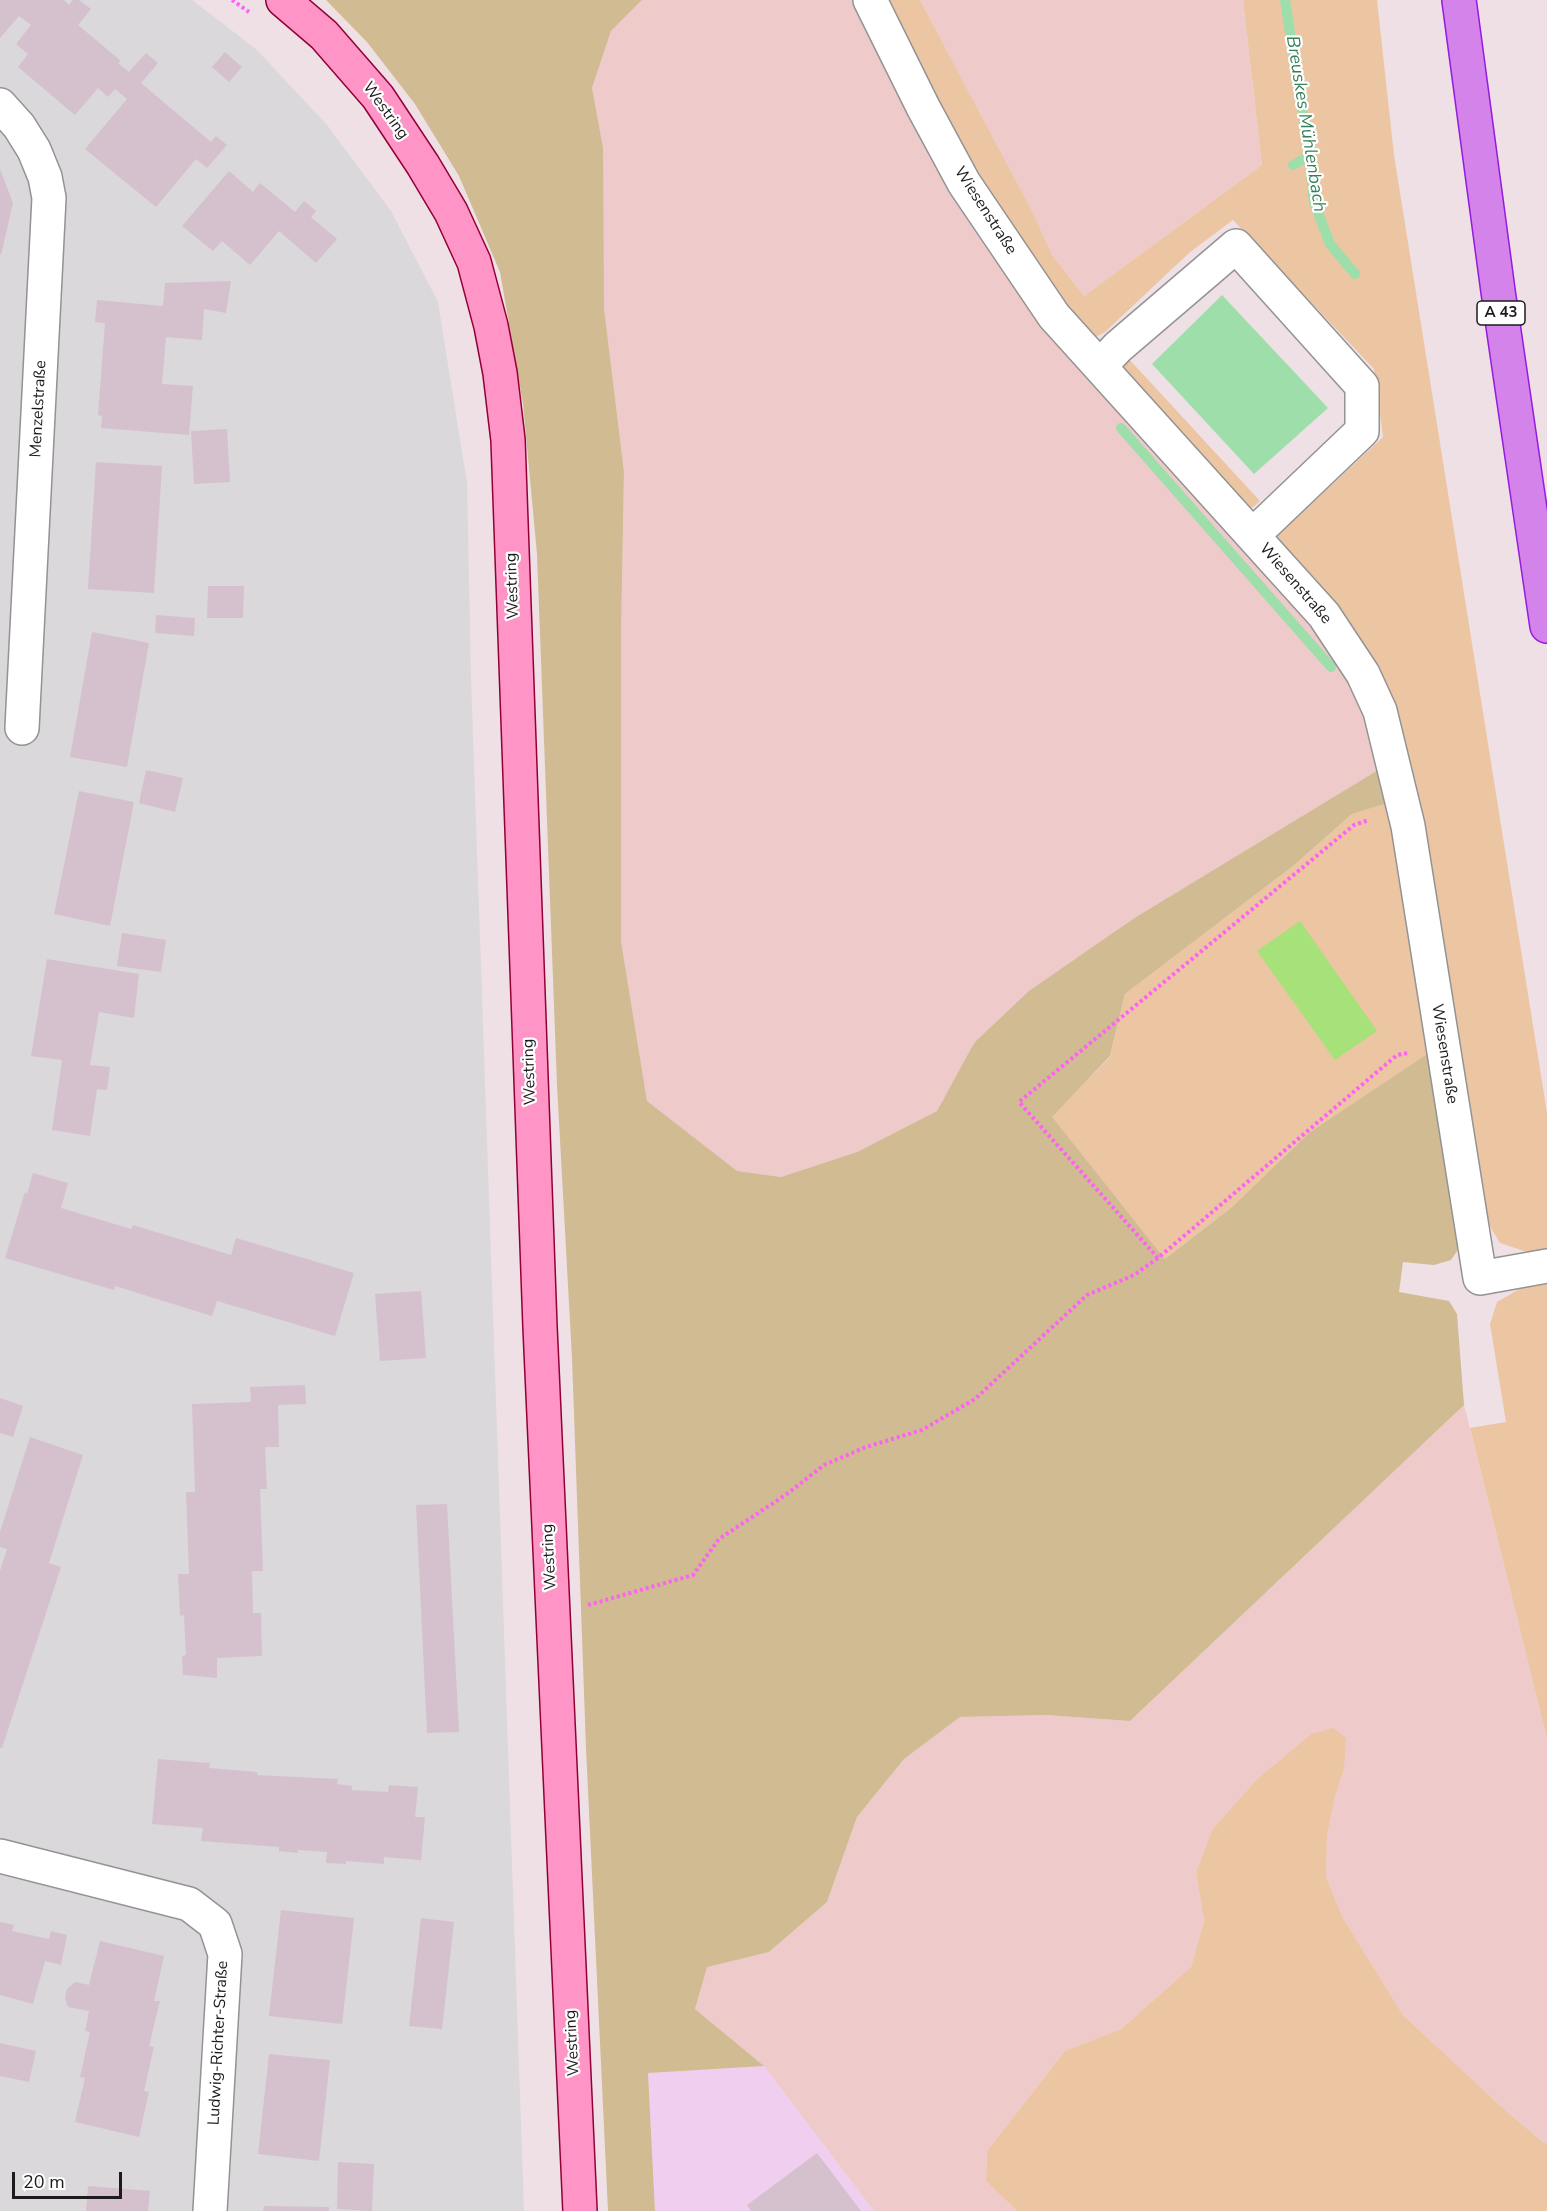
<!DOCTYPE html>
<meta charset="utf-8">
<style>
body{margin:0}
#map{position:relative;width:1547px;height:2211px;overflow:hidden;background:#eee0e5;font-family:"Nunito Sans",sans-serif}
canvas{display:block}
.scale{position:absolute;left:12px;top:2172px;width:110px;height:27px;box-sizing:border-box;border:3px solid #1c1c1c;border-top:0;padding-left:8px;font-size:18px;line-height:21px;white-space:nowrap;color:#1c1c1c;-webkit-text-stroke:4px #fff;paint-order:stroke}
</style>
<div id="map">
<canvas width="1547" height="2211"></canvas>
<div class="scale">20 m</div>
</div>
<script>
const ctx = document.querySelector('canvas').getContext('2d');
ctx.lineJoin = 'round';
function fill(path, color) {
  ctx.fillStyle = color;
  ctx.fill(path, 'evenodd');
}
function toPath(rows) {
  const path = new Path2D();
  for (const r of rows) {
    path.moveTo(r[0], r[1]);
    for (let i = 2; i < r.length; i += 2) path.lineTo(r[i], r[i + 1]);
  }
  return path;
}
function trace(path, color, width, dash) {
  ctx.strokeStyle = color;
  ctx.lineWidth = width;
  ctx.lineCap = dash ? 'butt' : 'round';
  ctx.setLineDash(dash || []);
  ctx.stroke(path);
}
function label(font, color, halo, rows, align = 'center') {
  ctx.font = font + ' "Nunito Sans",sans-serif';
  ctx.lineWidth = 4.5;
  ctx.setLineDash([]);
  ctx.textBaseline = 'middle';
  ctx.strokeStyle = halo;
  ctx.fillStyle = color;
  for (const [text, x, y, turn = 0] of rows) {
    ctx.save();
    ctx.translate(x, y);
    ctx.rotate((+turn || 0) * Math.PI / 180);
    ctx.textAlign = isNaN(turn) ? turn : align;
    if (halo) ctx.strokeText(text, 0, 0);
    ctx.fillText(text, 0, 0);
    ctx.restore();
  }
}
fill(toPath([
 [0,0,192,0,256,49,327,125,391,211,438,302,467,483,471,678,524,2211,0,2211]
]), '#dad8da');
fill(toPath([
 [764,2066,874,2211,655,2211,648,2073]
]), '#f0cef0');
fill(toPath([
 [642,0,854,0,890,78,1354,684,1383,767,1136,917,974,1043,937,1111,857,1152,781,1177,736,1171,647,1101,621,941,621,636,624,472,604,308,592,88,611,31],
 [920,0,1243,0,1262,165,1084,296,1052,255,1032,211],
 [1464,1405,1547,1739,1547,2143,1544,2143,1505,2110,1403,2015,1343,1918,1326,1877,1327,1836,1334,1800,1344,1769,1311,1734,1257,1779,1212,1830,1196,1872,1204,1921,1191,1967,1121,2029,1065,2051,987,2151,986,2181,1017,2211,874,2211,764,2066,695,2009,707,1966,769,1952,827,1902,857,1817,904,1759,960,1717,1046,1715,1130,1721]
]), '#eecbca');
fill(toPath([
 [881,0,920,0,1032,211,1052,255,1084,296,1262,165,1243,0,1377,0,1394,155,1547,1113,1547,1248,1527,1252,1500,1243,1485,1218,1412,773,1401,727,1381,679,1273,540,1383,437,1374,369,1233,220,1189,253,1105,332,1090,340,1044,283,905,48],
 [1127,357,1260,501,1253,507,1247,507,1123,382,1120,364],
 [1391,802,1430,1052,1310,1132,1232,1207,1165,1259,1051,1117,1110,1057,1125,994,1293,866,1352,814],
 [1547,1281,1547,1739,1470,1428,1506,1422,1490,1324,1497,1302,1521,1288],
 [1333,1728,1346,1738,1344,1769,1334,1800,1327,1836,1326,1877,1343,1918,1403,2015,1505,2110,1544,2143,1547,2143,1547,2211,1017,2211,986,2181,987,2151,1065,2051,1121,2029,1191,1967,1204,1921,1196,1872,1212,1830,1257,1779,1311,1734]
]), '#ecc5a3');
fill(toPath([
 [326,0,642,0,611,31,592,88,603,148,604,308,624,472,621,636,621,941,647,1101,737,1171,781,1177,857,1152,937,1111,974,1043,1029,991,1136,917,1383,767,1391,802,1352,814,1293,866,1125,994,1110,1056,1052,1117,1165,1259,1232,1207,1310,1132,1430,1052,1459,1236,1457,1251,1451,1260,1434,1265,1403,1262,1399,1292,1449,1301,1457,1314,1464,1405,1130,1721,1046,1715,960,1717,904,1759,857,1817,827,1902,769,1952,707,1967,695,2009,764,2066,648,2073,655,2211,608,2211,586,1748,572,1358,557,1085,537,554,523,404,500,272,459,176,415,104,367,42]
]), '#d0bb93');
fill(toPath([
 [1300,921,1377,1031,1335,1060,1257,951]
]), '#a6e279');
fill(toPath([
 [1222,295,1328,408,1254,474,1152,364]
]), '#9edeaa');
trace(toPath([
 [1285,0,1309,156,1314,202,1330,244,1355,274],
 [1293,165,1309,156],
 [1121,428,1331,667]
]), '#9edeaa', 10);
fill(toPath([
 [0,0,64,0,69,5,73,0,79,0,91,9,78,25,121,61,118,63,129,72,146,53,158,63,141,83,211,142,216,136,227,145,207,168,196,159,156,207,85,149,127,99,115,89,108,97,98,88,75,115,18,67,28,54,16,44,31,25,19,16,0,38],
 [225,52,242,67,229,82,212,67],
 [0,169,13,203,1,255,0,254],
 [229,171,253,192,260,183,295,212,304,201,316,211,311,217,337,239,316,263,279,231,250,265,222,241,213,251,182,226],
 [231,281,226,313,204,309,202,340,166,337,162,384,193,386,189,435,101,428,102,416,98,415,105,323,95,322,97,300,163,306,165,283],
 [227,429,230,482,194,484,191,431],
 [96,462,162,466,154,593,88,589],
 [208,586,244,586,243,618,207,618],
 [156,615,195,618,194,636,155,633],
 [92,632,149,643,127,767,70,757],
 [146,770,183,778,175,812,139,803],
 [79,791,134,802,110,926,54,914],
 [122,933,166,940,161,972,117,966],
 [47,959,139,974,134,1018,99,1012,90,1065,110,1067,107,1090,97,1089,90,1136,52,1130,62,1060,31,1056],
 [33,1173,68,1183,61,1208,131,1229,133,1225,231,1255,236,1238,354,1273,335,1336,217,1301,212,1316,115,1286,114,1290,5,1258,25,1192,27,1194],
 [421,1291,426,1358,380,1361,375,1294],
 [305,1385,306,1404,278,1405,279,1447,265,1447,267,1489,260,1489,263,1571,252,1571,253,1613,261,1613,262,1656,217,1658,217,1678,183,1675,182,1656,186,1655,184,1615,180,1616,178,1574,189,1574,186,1492,195,1492,192,1404,251,1402,250,1387],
 [0,1398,23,1406,13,1437,0,1433],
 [30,1437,83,1455,49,1563,61,1567,2,1748,0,1748,0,1571,7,1549,0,1547,0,1532],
 [447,1504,459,1732,427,1733,416,1505],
 [158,1759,210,1763,209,1768,257,1772,257,1775,338,1779,337,1784,352,1786,352,1790,388,1792,389,1785,418,1787,415,1817,425,1817,421,1860,384,1857,384,1864,346,1861,346,1864,326,1863,327,1852,298,1850,298,1853,279,1851,279,1847,201,1841,203,1828,152,1824],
 [281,1910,354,1918,342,2024,269,2016],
 [421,1918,454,1922,442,2029,409,2026],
 [0,1922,14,1925,12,1931,49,1939,51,1931,67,1935,61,1965,45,1961,33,2004,0,1995],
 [100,1941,164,1956,154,2001,160,2001,149,2046,154,2047,144,2091,149,2092,139,2137,75,2122,85,2078,80,2077,90,2032,85,2031,89,2011,68,2007,65,1998,67,1989,75,1982,89,1985],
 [0,2043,36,2051,29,2082,0,2076],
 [269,2054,330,2060,319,2161,258,2154],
 [817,2153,861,2211,751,2211,747,2205],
 [338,2162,374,2164,372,2211,337,2209],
 [88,2186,150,2191,148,2211,86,2211],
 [264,2206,329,2207,329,2211,263,2211]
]), '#d5c1cd');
const minor = toPath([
 [870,0,923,107,964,183,1054,316,1324,615,1363,674,1380,711,1408,826,1480,1278,1547,1266],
 [0,105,19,126,34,150,45,177,49,198,22,728],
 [1100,366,1118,347,1236,246,1362,386,1362,431,1253,535],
 [0,1856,189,1904,215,1924,225,1954,210,2211]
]);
const major = toPath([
 [283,0,324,35,378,97,423,165,451,212,474,262,491,326,500,373,508,440,540,1327,580,2211]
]);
const highway = toPath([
 [1459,0,1498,291,1547,626]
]);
trace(minor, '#939393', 36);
trace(major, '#930036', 36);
trace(highway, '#941bdf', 36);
trace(toPath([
 [232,0,249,12],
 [1158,1258,1019,1102,1354,825,1369,820],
 [588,1605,693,1575,719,1539,787,1494,824,1465,866,1447,922,1430,975,1399,1087,1295,1134,1275,1158,1258,1397,1055,1408,1053]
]), '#ff60f5', 4, [3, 3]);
trace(minor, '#fff', 33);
trace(major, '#ff94c6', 33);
trace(highway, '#d383ea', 33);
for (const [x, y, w] of [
 [1501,313,48]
]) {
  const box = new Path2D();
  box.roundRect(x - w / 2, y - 12, w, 24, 4.5);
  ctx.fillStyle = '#fff';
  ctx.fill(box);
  trace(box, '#1c1c1c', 1.5);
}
label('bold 15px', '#1c1c1c', null, [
 ["A 43",1501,313]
]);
label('16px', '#1c1c1c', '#fff', [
 ["Westring",385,111,54],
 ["Wiesenstraße",985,211,57],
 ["Menzelstraße",39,409,-87],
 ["Wiesenstraße",1295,584,49],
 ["Westring",513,586,-92],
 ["Wiesenstraße",1444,1054,81],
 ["Westring",530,1072,-92],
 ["Westring",550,1557,-93],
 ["Ludwig-Richter-Straße",219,2043,-87],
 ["Westring",573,2043,-93]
]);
label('italic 18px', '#358058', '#fff', [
 ["Breuskes Mühlenbach",1305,124,81]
]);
</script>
